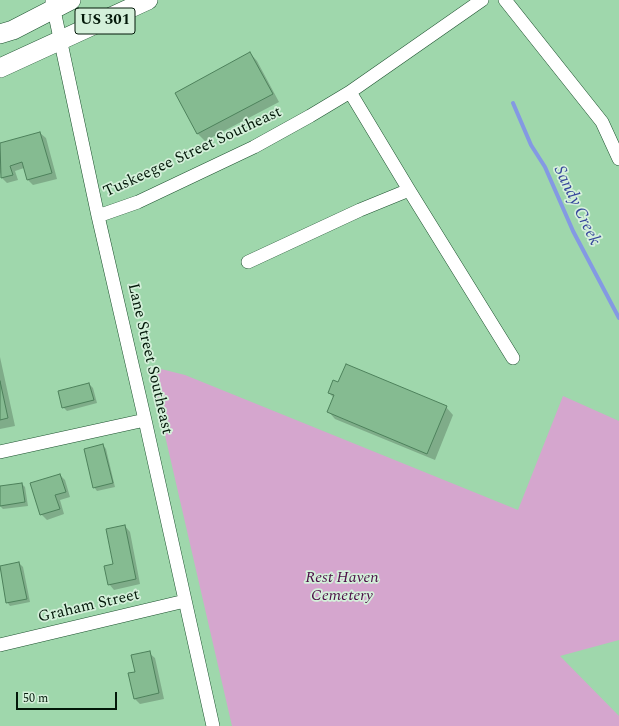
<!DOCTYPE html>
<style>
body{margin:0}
#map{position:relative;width:619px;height:726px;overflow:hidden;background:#9fd7ac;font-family:Spectral,serif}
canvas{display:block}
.scale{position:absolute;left:16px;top:692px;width:101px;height:18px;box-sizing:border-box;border:2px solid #031809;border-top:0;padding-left:5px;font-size:12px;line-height:14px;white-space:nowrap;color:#031809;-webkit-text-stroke:3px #d4f0da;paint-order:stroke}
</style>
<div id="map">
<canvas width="619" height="726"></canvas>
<div class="scale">50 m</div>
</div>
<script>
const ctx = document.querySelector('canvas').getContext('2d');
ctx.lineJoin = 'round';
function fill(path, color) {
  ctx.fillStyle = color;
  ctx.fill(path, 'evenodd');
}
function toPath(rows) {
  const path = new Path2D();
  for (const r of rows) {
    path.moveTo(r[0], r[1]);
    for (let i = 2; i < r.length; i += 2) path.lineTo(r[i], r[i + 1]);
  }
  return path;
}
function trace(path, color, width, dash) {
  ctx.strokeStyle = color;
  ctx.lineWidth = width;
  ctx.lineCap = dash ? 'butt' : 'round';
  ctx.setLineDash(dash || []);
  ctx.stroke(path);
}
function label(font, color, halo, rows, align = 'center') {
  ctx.font = font + ' Spectral,serif';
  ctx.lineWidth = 3.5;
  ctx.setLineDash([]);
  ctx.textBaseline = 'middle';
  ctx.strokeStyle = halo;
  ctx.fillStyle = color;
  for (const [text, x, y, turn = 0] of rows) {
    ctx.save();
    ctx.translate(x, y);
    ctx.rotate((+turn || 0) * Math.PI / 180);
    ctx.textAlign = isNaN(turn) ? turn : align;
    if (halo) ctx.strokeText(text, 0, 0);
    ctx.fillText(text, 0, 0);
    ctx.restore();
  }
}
fill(toPath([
 [149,366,185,375,518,510,563,396,619,421,619,640,560,656,619,716,619,726,232,726]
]), '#d5a6ce');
fill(toPath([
 [250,53,257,61,279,102,205,141,198,134,176,93],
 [40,133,46,138,57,179,33,185,28,180,24,168,15,171,18,180,7,183,2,178,0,172,0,144],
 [0,357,15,426,0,429],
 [89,384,93,388,97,403,67,411,63,407],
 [329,393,446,407,453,415,435,460,335,419,328,411,334,398],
 [103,445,106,449,115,487,97,491,94,487],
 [60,475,65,480,70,497,60,500,64,514,47,520,41,514],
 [22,484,25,487,28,506,3,509,0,506,0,487],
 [125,526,130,532,140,584,114,590,109,584],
 [19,563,23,567,30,602,10,606,7,602,0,567],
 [149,653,155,658,164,699,140,704,134,698,136,673]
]), '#0003');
trace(toPath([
 [513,103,531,145,545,167,573,231,619,318]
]), '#8499e3', 4);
const building = toPath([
 [250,52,273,94,197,134,175,93,250,52],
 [40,132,52,173,27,180,22,162,10,166,13,175,1,178,0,143,40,132],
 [346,364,447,406,427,454,327,412,334,395,328,393,333,380,338,382,346,364],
 [0,381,8,418,0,420,0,381],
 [89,383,94,400,62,408,58,391,89,383],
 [103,444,113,483,93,488,84,449,103,444],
 [60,474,66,492,55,495,60,509,40,515,30,483,60,474],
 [22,483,25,502,0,506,0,486,22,483],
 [125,525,136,579,108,585,104,566,113,564,106,529,125,525],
 [19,562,27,599,6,603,0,566,19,562],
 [150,651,159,693,134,699,128,673,135,672,131,655,150,651]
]);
fill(building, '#85bb91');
trace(building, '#4d815b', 1);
const minor = toPath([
 [505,0,602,122,619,159],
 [52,1,98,216,145,420,213,726],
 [350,92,409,190,513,358],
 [98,216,138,202,254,147,310,116,350,92,482,0],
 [248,262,360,210,409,190],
 [0,452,145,420],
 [0,645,185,601]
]);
const highway = toPath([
 [0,34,13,30,71,0],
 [0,68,148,0]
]);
trace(minor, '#1c512e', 14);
trace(highway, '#1c512e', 20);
trace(minor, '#fff', 13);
trace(highway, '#fff', 19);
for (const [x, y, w] of [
 [105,21,60]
]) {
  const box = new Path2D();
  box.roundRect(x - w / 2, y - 13, w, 26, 3);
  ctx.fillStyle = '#d4f0da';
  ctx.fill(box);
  trace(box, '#031809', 1);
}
label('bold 15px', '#031809', null, [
 ["US 301",105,21]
]);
label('16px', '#031809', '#d4f0da', [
 ["Tuskeegee Street Southeast",193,153,-25],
 ["Lane Street Southeast",149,359,77],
 ["Graham Street",89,607,-13]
]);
label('italic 16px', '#4b0e46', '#d4f0da', [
 ["Rest Haven",342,579],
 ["Cemetery",342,597]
]);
label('italic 17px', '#35459b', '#d4f0da', [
 ["Sandy Creek",576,206,64]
]);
</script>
